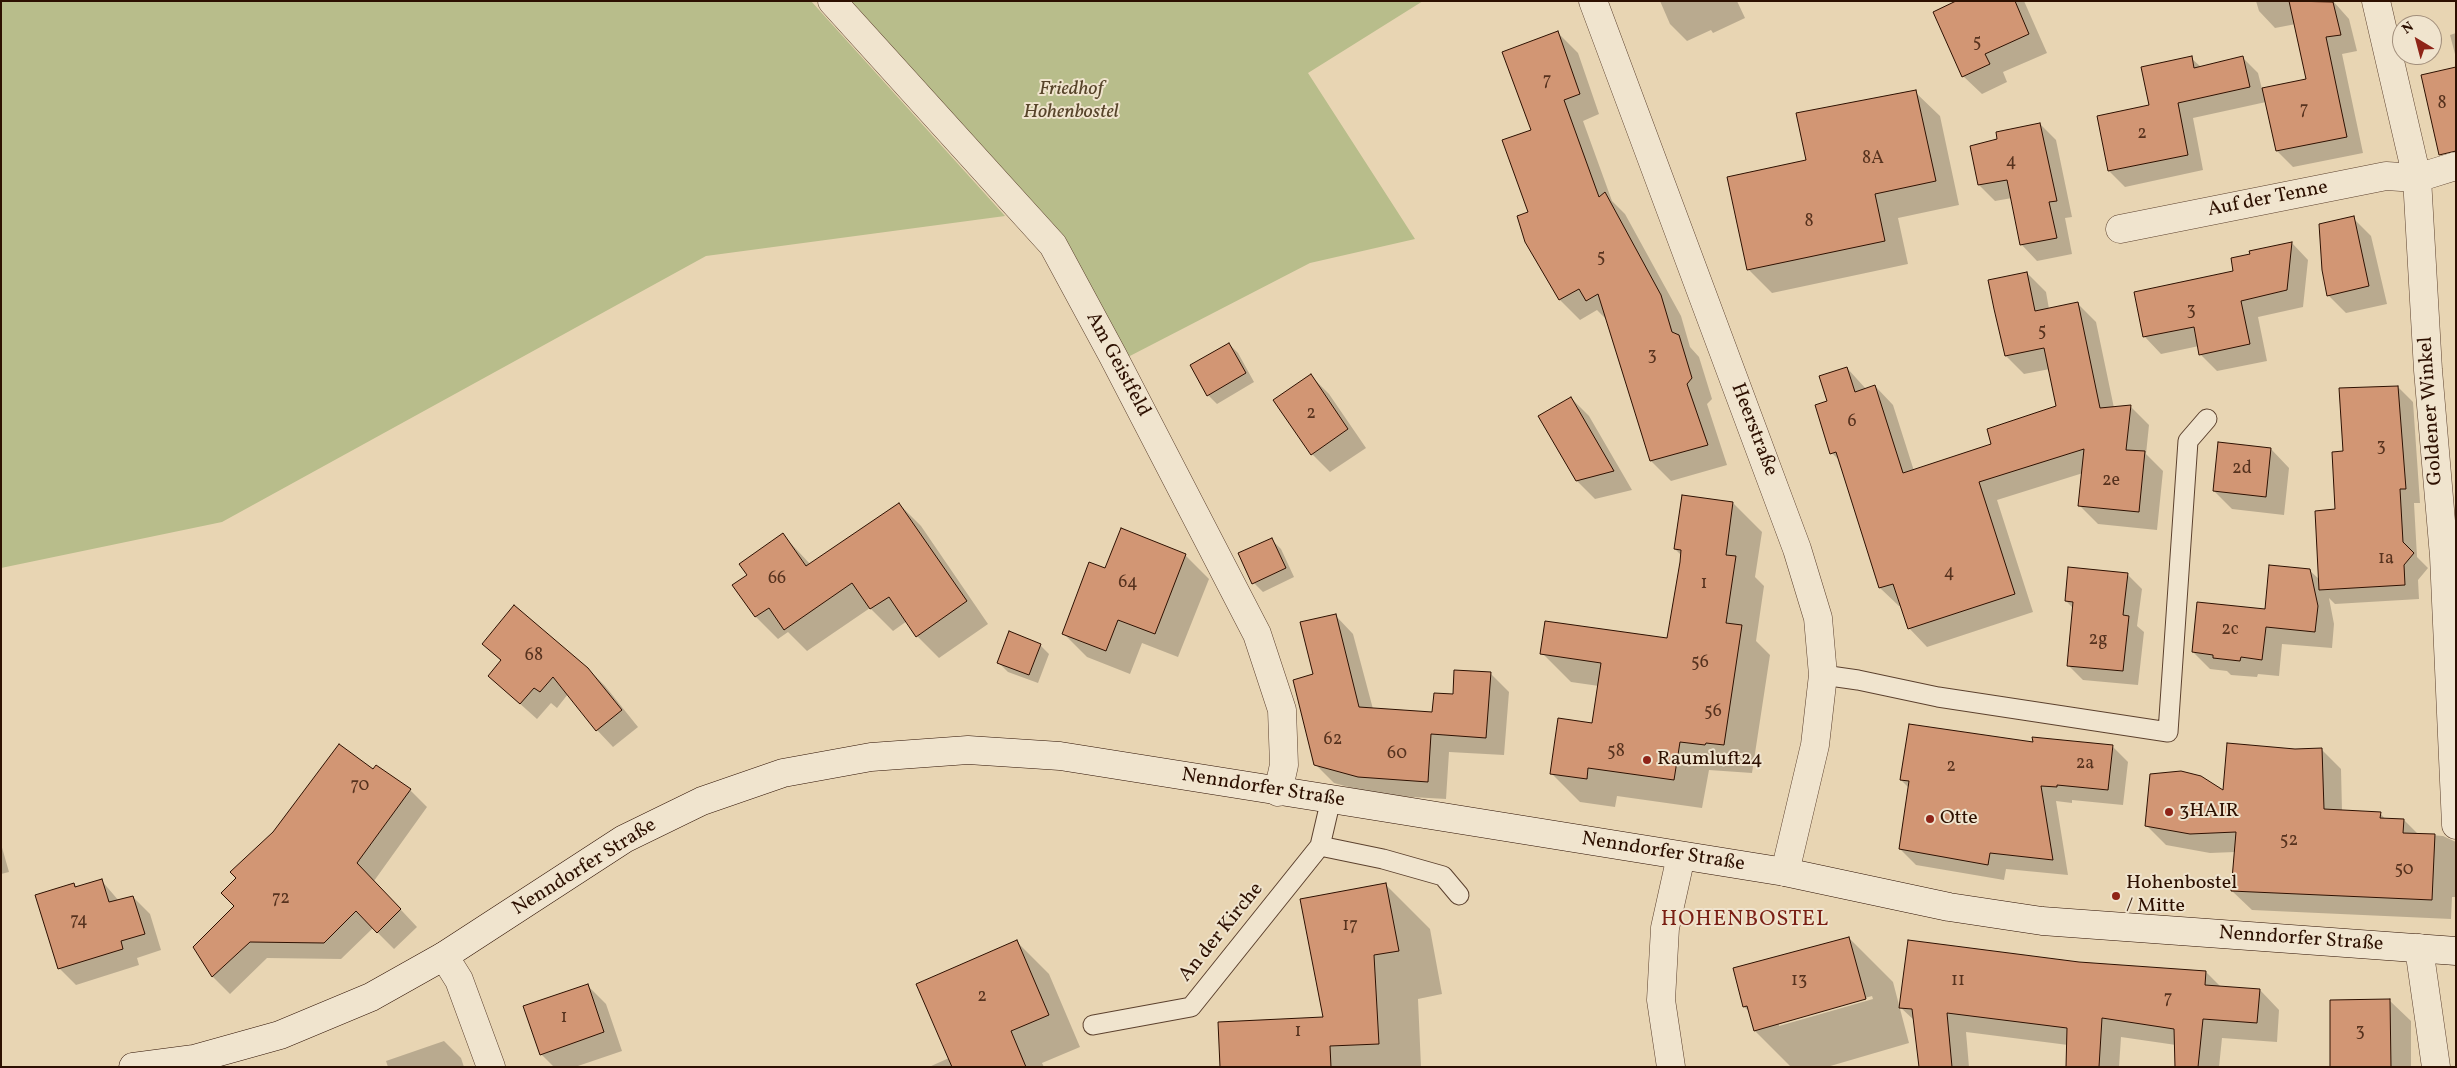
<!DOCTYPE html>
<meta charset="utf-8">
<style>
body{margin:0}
#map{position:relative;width:2457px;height:1068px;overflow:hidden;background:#e8d5b3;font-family:Vollkorn,serif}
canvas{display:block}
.frame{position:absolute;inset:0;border:2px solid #2d1001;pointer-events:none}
.north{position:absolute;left:2392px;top:15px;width:50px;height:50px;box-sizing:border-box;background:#f0e4ce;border:1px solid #a28f7c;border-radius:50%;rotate:323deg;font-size:14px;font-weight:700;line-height:20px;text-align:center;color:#2d1001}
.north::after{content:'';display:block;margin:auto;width:18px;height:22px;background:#8f2418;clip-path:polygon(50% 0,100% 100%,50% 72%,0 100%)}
</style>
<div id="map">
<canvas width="2457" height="1068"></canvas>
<div class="frame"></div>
<div class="north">N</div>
</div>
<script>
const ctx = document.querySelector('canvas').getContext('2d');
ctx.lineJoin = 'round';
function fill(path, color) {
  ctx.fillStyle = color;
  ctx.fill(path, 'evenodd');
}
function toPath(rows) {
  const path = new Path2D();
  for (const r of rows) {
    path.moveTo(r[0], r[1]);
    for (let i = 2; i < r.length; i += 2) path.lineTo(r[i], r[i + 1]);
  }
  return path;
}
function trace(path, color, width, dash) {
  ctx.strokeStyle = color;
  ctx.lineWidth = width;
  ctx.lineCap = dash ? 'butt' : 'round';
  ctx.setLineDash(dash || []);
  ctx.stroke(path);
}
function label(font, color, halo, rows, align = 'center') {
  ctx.font = font + ' Vollkorn,serif';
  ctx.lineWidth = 4;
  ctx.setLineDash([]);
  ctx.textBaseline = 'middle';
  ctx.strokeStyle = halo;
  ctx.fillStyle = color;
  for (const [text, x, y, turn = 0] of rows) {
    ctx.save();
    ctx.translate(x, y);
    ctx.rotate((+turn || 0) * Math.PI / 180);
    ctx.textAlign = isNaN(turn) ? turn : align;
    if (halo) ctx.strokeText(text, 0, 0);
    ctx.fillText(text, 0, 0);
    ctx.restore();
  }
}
fill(toPath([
 [1,1,811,1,1005,216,706,256,222,522,1,568],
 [844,1,1423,1,1308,73,1415,239,1310,263,1126,358]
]), '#b8bd8b');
fill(toPath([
 [1660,1,1737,1,1745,18,1713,33,1711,30,1687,41,1670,24],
 [1959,1,2024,1,2047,53,2003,72,2007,82,1982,94,1963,76],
 [2256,1,2333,1,2349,19,2357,51,2342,54,2363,153,2293,167,2277,151,2266,102,2193,118,2203,170,2125,187,2109,171,2150,106,2191,58,2201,67,2242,57,2258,73,2262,89,2308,80,2296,24,2275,28,2259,11],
 [1557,32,1578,53,1599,114,1583,121,1612,201,1625,214,1681,316,1690,347,1699,357,1712,399,1707,404,1727,465,1671,481,1651,461,1607,320,1597,310,1580,320,1560,300,1526,241,1530,213,1532,131],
 [2456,33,2456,58,2450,35],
 [1915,92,1940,116,1959,205,1898,218,1908,264,1772,293,1748,269],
 [2040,124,2056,140,2072,217,2065,218,2072,254,2037,261,2021,244,2012,198,1995,201,1979,185,1998,140],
 [2353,218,2371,236,2387,304,2346,313,2328,295],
 [2292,243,2308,260,2303,307,2258,317,2267,361,2217,371,2200,354,2199,346,2161,354,2145,337,2135,293,2235,272],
 [2027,273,2046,292,2049,309,2077,303,2096,322,2114,408,2131,407,2149,425,2146,454,2163,471,2157,530,2098,524,2079,505,2083,473,1997,500,2033,612,1927,647,1909,628,1901,606,1899,606,1880,588,1841,462,1832,453,1829,402,1847,368,1866,389,1875,386,1893,405,1914,471,1993,445,2057,407,2050,369,2024,374,2006,356],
 [1229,344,1238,353,1254,382,1217,404,1208,395],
 [1311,376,1329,394,1366,448,1330,472,1312,454],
 [2398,387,2413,402,2420,503,2414,503,2417,557,2428,568,2418,580,2419,599,2335,604,2329,598,2334,624,2332,648,2282,644,2279,676,2258,674,2257,677,2231,675,2227,671,2210,669,2193,652,2266,611,2309,570,2320,580,2336,511,2344,452],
 [1571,398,1589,416,1632,490,1595,499,1577,481],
 [2271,449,2289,468,2284,515,2232,509,2214,491],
 [1733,503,1762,532,1755,577,1764,586,1756,641,1770,655,1752,773,1709,770,1702,808,1617,796,1615,807,1580,802,1551,773,1593,724,1599,686,1571,682,1542,653,1668,640,1682,556,1675,549],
 [899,504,921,526,988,624,939,658,917,636,907,621,893,631,870,608,807,651,788,632,778,639,756,617,734,585,748,575,783,535,810,564],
 [1272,540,1281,549,1294,577,1263,592,1254,583],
 [1185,555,1209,579,1178,657,1142,643,1130,674,1087,657,1064,634,1105,570],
 [2127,574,2142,589,2137,626,2144,632,2138,685,2083,680,2068,665,2074,609,2066,601],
 [1335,615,1353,634,1373,709,1434,714,1490,673,1509,692,1504,755,1449,752,1446,799,1377,795,1334,783,1315,764,1315,675],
 [484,644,588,669,605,686,638,727,613,747,597,730,568,694,557,708,551,703,537,719,489,676,501,661],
 [1040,645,1049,654,1038,683,1008,672,999,663],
 [2035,743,2112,746,2128,762,2123,805,2072,800,2072,803,2056,801,2068,875,2006,869,2004,880,1916,865,1900,849,1909,788,1901,780],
 [2321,749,2341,769,2342,811,2380,813,2386,820,2404,820,2418,834,2443,836,2456,842,2456,897,2452,897,2451,919,2252,910,2232,891,2235,852,2210,853,2166,845,2146,825,2224,792,2295,750],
 [377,766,410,790,427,807,374,881,417,927,394,949,373,928,341,959,267,958,230,994,213,977,195,947],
 [1,844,9,872,1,874],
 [101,880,119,901,133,897,150,914,161,950,137,958,139,965,76,985,59,968,74,884,77,888],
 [1386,885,1430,929,1442,994,1418,999,1421,1067,1222,1067,1324,1018],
 [1849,938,1893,982,1909,1043,1827,1067,1791,1067,1755,1031,1750,1012,1744,1007],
 [1872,996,1873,999,1779,1026,1779,1023],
 [1017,942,1049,974,1080,1047,1042,1063,1044,1067,929,1067,949,1058],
 [2079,963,2206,972,2221,987,2260,990,2279,1010,2277,1042,2222,1038,2219,1067,2176,1067,2176,1045,2121,1037,2119,1067,2067,1067,2068,1045,1966,1032,1969,1067,1920,1067,1915,1021,1900,1007],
 [587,985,606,1004,622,1051,575,1067,554,1067,541,1054],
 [2390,1001,2411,1021,2411,1067,2331,1067],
 [444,1041,461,1058,464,1067,388,1067,386,1061]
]), '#0003');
const building = toPath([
 [1956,1,2015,1,2029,34,1985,54,1990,64,1962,77,1933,12,1956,1],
 [2289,1,2333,2,2341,35,2326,37,2347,137,2276,151,2262,88,2306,79,2289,1],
 [1558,31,1580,94,1564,100,1599,197,1605,192,1661,295,1672,332,1679,335,1692,378,1687,384,1708,445,1650,461,1598,294,1586,301,1579,289,1559,300,1525,242,1517,216,1528,212,1502,140,1531,130,1502,52,1558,31],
 [2192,56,2194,68,2243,56,2250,87,2178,103,2188,155,2108,171,2097,116,2149,105,2141,67,2192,56],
 [2456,67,2456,151,2439,155,2421,75,2456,67],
 [1916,90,1936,181,1875,194,1885,241,1747,270,1727,177,1806,160,1796,113,1916,90],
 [2040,123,2057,201,2049,202,2057,238,2020,245,2007,180,1978,185,1970,146,1997,139,1996,132,2040,123],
 [2354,216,2369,286,2327,296,2322,270,2319,224,2354,216],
 [2292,242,2287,290,2241,301,2250,344,2199,355,2194,327,2143,337,2134,292,2233,271,2231,258,2250,254,2249,251,2292,242],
 [2027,272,2035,311,2078,302,2100,408,2131,405,2126,450,2145,451,2139,512,2078,506,2084,449,1979,482,2015,594,1908,629,1893,584,1879,588,1836,452,1830,454,1815,405,1827,401,1819,376,1847,367,1855,392,1875,385,1903,473,1991,444,1987,429,2056,406,2044,348,2005,356,1994,309,1988,280,2027,272],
 [1229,343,1246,373,1207,396,1190,365,1229,343],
 [1311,374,1348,429,1311,455,1273,400,1311,374],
 [2398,386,2406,489,2400,489,2403,542,2414,553,2404,565,2405,585,2319,590,2315,511,2335,509,2332,452,2343,451,2339,388,2398,386],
 [1571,397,1614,471,1576,481,1538,416,1571,397],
 [2218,442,2271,448,2266,497,2213,491,2218,442],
 [1682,495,1733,502,1726,555,1736,556,1726,623,1742,625,1724,745,1706,743,1705,745,1680,742,1674,780,1588,768,1587,779,1550,774,1558,718,1592,723,1601,663,1540,654,1545,621,1667,638,1680,562,1681,550,1674,549,1682,495],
 [899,503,967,601,916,637,889,597,870,609,852,583,784,630,769,608,755,617,732,585,747,575,739,564,783,533,806,566,899,503],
 [1121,528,1186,554,1155,634,1118,620,1106,651,1062,634,1089,562,1105,568,1121,528],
 [1272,538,1286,568,1252,584,1238,553,1272,538],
 [2269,565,2310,569,2318,606,2315,632,2266,627,2262,660,2241,657,2240,661,2213,658,2213,655,2192,652,2197,602,2265,609,2269,565],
 [2068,567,2128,573,2123,615,2129,616,2123,671,2067,666,2073,602,2065,601,2068,567],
 [514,605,588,668,622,710,596,731,553,677,540,692,534,688,520,704,488,676,501,660,482,644,514,605],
 [1336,614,1359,707,1432,712,1434,693,1453,694,1454,670,1491,672,1486,738,1431,734,1428,782,1358,777,1314,765,1293,680,1313,674,1300,622,1336,614],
 [1009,631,1041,644,1029,675,997,663,1009,631],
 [1909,724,2033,742,2032,737,2113,745,2108,790,2057,785,2057,787,2041,786,2053,860,1990,853,1988,865,1899,849,1909,781,1900,780,1909,724],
 [2227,743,2295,749,2322,748,2324,809,2381,812,2380,818,2404,819,2403,833,2435,834,2432,900,2231,891,2236,832,2190,834,2145,826,2150,774,2181,771,2201,776,2223,790,2227,743],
 [339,744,373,769,376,765,411,789,357,863,401,909,377,933,356,911,324,943,250,942,212,977,193,947,234,906,221,893,236,878,230,872,273,832,339,744],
 [102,879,109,902,133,896,145,934,121,941,123,949,58,969,35,895,74,883,75,887,102,879],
 [1386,883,1399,951,1374,955,1379,1044,1330,1046,1331,1067,1220,1067,1218,1022,1323,1017,1300,899,1386,883],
 [1849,937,1866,999,1754,1031,1747,1006,1743,1007,1733,968,1849,937],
 [1017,940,1049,1015,1011,1031,1026,1067,952,1067,916,984,1017,940],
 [1908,940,2079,962,2206,971,2205,985,2260,989,2257,1023,2203,1019,2198,1067,2175,1067,2174,1029,2102,1018,2099,1067,2066,1067,2067,1028,1947,1013,1952,1067,1919,1067,1912,1009,1899,1008,1908,940],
 [588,984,604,1032,540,1055,523,1006,588,984],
 [2390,999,2391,1067,2330,1067,2330,1000,2390,999]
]);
fill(building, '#d29674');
trace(building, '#2d1001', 1);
const service = toPath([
 [1823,675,1858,680,1938,697,2168,732,2188,441,2207,419],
 [1320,846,1383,859,1443,876,1459,895],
 [1093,1025,1191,1007,1320,846,1331,799]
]);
const minor = toPath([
 [832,1,1053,245,1113,356,1257,634,1282,710,1284,765,1278,792],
 [2376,1,2417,178,2428,370,2444,556,2456,825],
 [2120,229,2386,176,2417,178,2456,166],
 [2419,948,2436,1067],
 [444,956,459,980,491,1067],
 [1671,1067,1661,1000,1665,928,1681,856]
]);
const tertiary = toPath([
 [1593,1,1797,549,1818,618,1823,675,1815,745,1785,872]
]);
const secondary = toPath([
 [133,1067,194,1059,280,1035,371,997,444,956,624,839,702,801,783,773,871,757,968,750,1060,756,1331,799,1785,872,1949,907,2042,921,2456,951]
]);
trace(service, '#5c412e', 21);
trace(minor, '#5c412e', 29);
trace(tertiary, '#5c412e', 29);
trace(secondary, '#2d1001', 29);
trace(service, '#f0e4ce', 19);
trace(minor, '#f0e4ce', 28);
trace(tertiary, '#f0e4ce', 28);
trace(secondary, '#f0e4ce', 28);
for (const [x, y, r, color] of [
 [1647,760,5,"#8f2418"],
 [2169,812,5,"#8f2418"],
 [1930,819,5,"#8f2418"],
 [2116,896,5,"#8f2418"]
]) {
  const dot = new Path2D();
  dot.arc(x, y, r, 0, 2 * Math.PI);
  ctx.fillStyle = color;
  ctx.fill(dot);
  trace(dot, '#f0e4ce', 2);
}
label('18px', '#56321e', null, [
 ["5",1977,44],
 ["7",1547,82],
 ["8",2442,105],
 ["7",2304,111],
 ["2",2142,135],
 ["8A",1873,160],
 ["4",2011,163],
 ["8",1809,223],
 ["5",1601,259],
 ["3",2191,312],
 ["5",2042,333],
 ["3",1652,357],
 ["2",1311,415],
 ["6",1852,423],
 ["3",2381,448],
 ["2d",2242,470],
 ["2e",2111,482],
 ["1a",2386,560],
 ["4",1949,574],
 ["66",777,580],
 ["64",1128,584],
 ["1",1704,585],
 ["2c",2230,631],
 ["2g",2098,641],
 ["68",534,657],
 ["56",1700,664],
 ["56",1713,713],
 ["62",1333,741],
 ["58",1616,753],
 ["60",1397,755],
 ["2a",2085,765],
 ["2",1951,768],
 ["70",360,787],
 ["52",2289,842],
 ["50",2404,871],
 ["72",281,900],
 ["74",79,922],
 ["17",1350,927],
 ["13",1799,982],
 ["11",1958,982],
 ["2",982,998],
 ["7",2168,1000],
 ["1",564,1019],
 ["1",1298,1033],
 ["3",2360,1033]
]);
label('italic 20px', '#57442a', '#f0e4ce', [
 ["Friedhof",1071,90],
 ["Hohenbostel",1071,113]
]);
label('20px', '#2d1001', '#f0e4ce', [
 ["Auf der Tenne",2268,200,-11],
 ["Am Geistfeld",1117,365,62],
 ["Goldener Winkel",2432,411,-94],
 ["Heerstraße",1753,430,69],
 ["Nenndorfer Straße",1263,789,9],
 ["Nenndorfer Straße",1663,853,9],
 ["Nenndorfer Straße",585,868,-32],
 ["An der Kirche",1222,933,-51],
 ["Nenndorfer Straße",2301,940,4]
]);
label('20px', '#2d1001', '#f0e4ce', [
 ["Raumluft24",1657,760],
 ["3HAIR",2179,812],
 ["Otte",1940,819],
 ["Hohenbostel",2126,884],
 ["/ Mitte",2126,907]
], 'left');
ctx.letterSpacing = '1px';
label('22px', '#7a1f14', '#f0e4ce', [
 ["HOHENBOSTEL",1745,921]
]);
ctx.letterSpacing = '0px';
</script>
